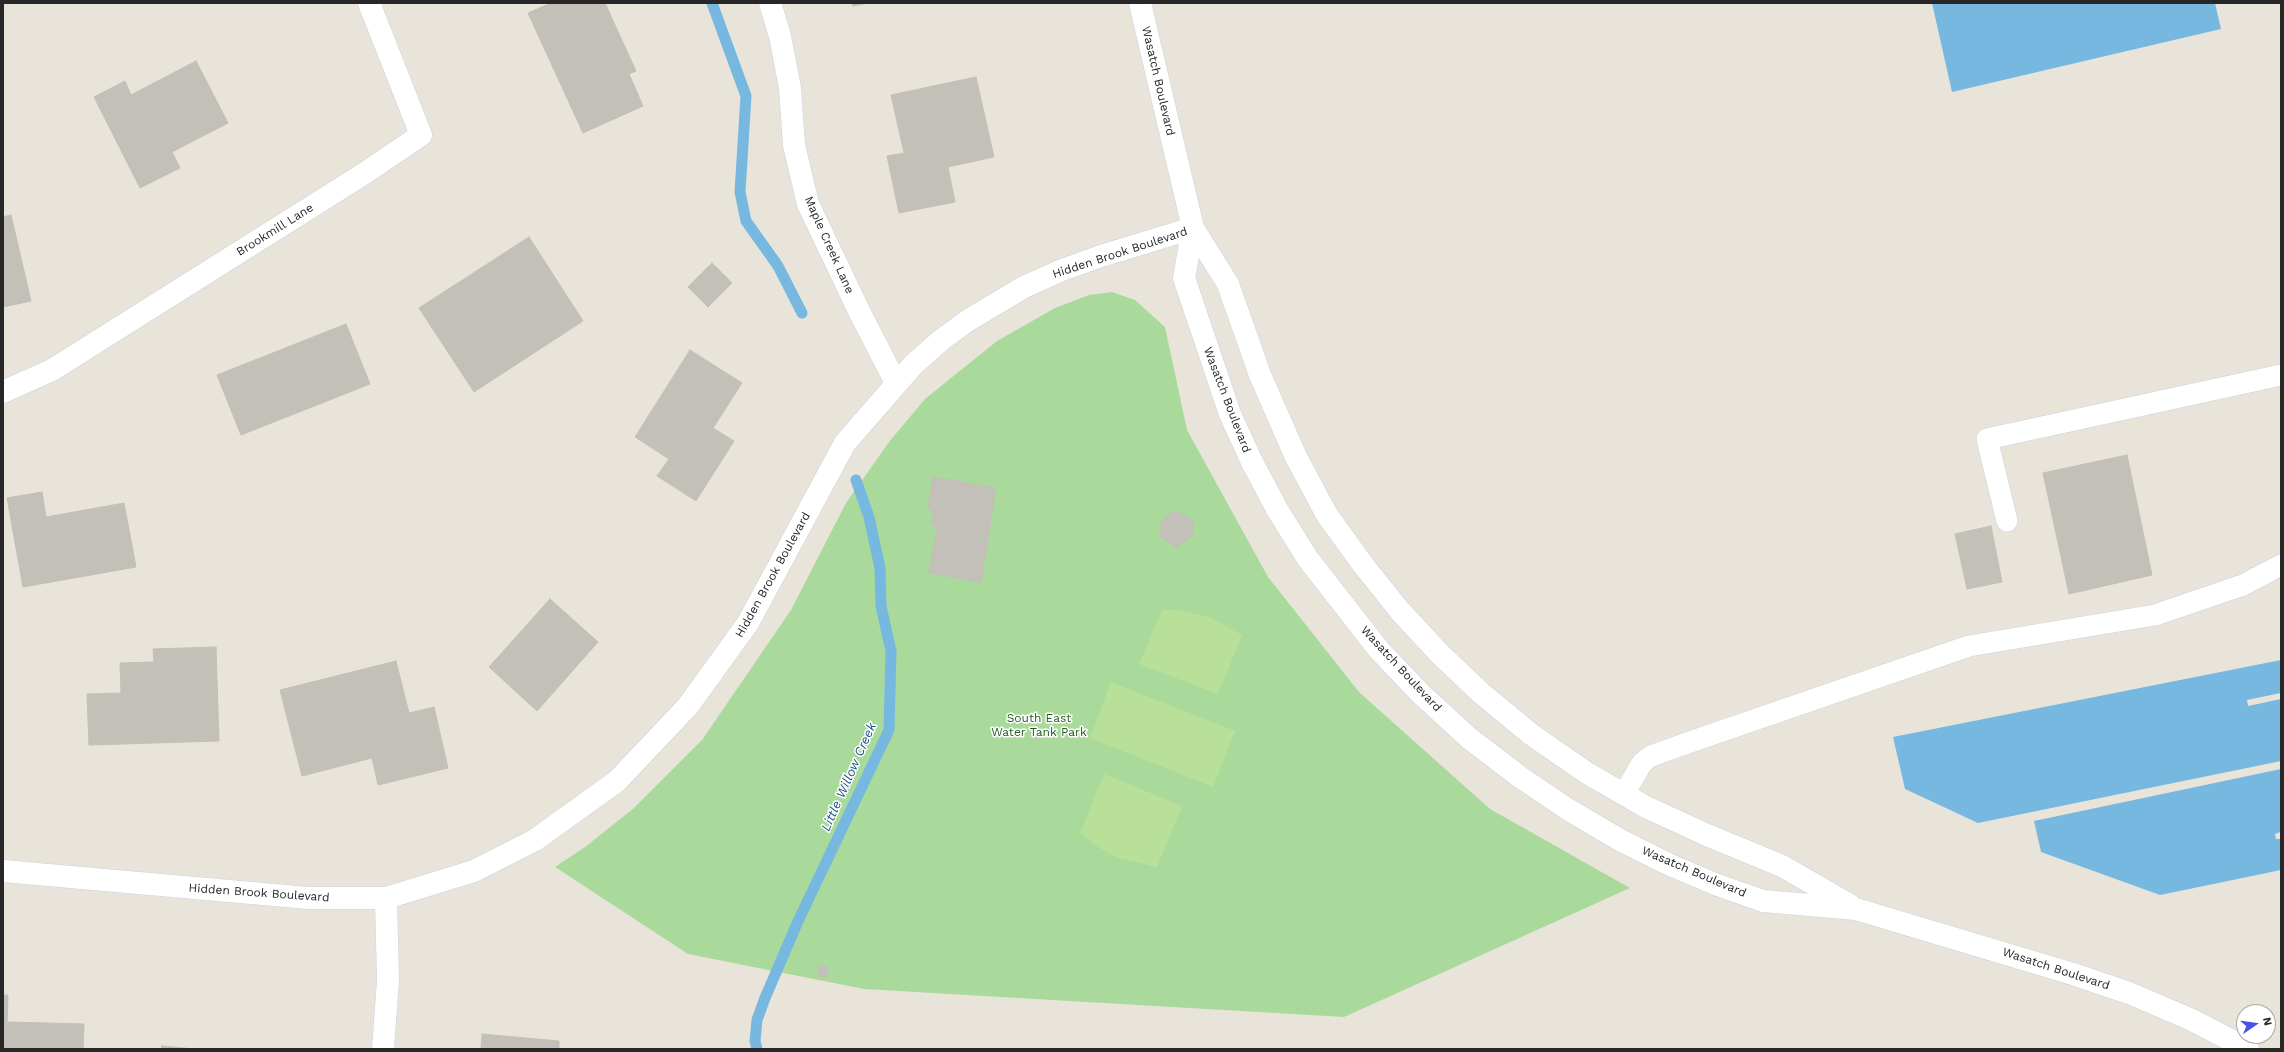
<!DOCTYPE html>
<style>
body{margin:0}
#map{position:relative;width:2284px;height:1052px;overflow:hidden;background:#e8e4da;font-family:"Work Sans",sans-serif}
canvas{display:block}
.frame{position:absolute;inset:0;border:4px solid #272727;pointer-events:none}
.north{position:absolute;left:2236px;top:1004px;width:40px;height:40px;box-sizing:border-box;background:#fff;border:1px solid #a9a9a9;border-radius:50%;rotate:77deg;font-size:11px;font-weight:700;line-height:16px;text-align:center;color:#272727}
.north::after{content:'';display:block;margin:auto;width:14px;height:18px;background:#4954e6;clip-path:polygon(50% 0,100% 100%,50% 72%,0 100%)}
</style>
<div id="map">
<canvas width="2284" height="1052"></canvas>
<div class="frame"></div>
<div class="north">N</div>
</div>
<script>
const ctx = document.querySelector('canvas').getContext('2d');
ctx.lineJoin = 'round';
function fill(path, color) {
  ctx.fillStyle = color;
  ctx.fill(path, 'evenodd');
}
function toPath(rows) {
  const path = new Path2D();
  for (const r of rows) {
    path.moveTo(r[0], r[1]);
    for (let i = 2; i < r.length; i += 2) path.lineTo(r[i], r[i + 1]);
  }
  return path;
}
function trace(path, color, width, dash) {
  ctx.strokeStyle = color;
  ctx.lineWidth = width;
  ctx.lineCap = dash ? 'butt' : 'round';
  ctx.setLineDash(dash || []);
  ctx.stroke(path);
}
function label(font, color, halo, rows, align = 'center') {
  ctx.font = font + ' "Work Sans",sans-serif';
  ctx.lineWidth = 3;
  ctx.setLineDash([]);
  ctx.textBaseline = 'middle';
  ctx.strokeStyle = halo;
  ctx.fillStyle = color;
  for (const [text, x, y, turn = 0] of rows) {
    ctx.save();
    ctx.translate(x, y);
    ctx.rotate((+turn || 0) * Math.PI / 180);
    ctx.textAlign = isNaN(turn) ? turn : align;
    if (halo) ctx.strokeText(text, 0, 0);
    ctx.fillText(text, 0, 0);
    ctx.restore();
  }
}
fill(toPath([
 [1112,292,1135,300,1165,327,1187,430,1268,577,1359,692,1490,809,1630,888,1344,1017,864,989,688,954,555,867,585,847,634,808,702,740,791,610,846,503,889,442,925,399,997,341,1055,308,1089,295]
]), '#a9da9b');
fill(toPath([
 [1162,610,1177,610,1211,618,1242,635,1218,694,1139,664],
 [1111,682,1235,731,1213,787,1090,738],
 [1104,774,1182,806,1157,867,1119,858,1102,850,1080,833]
]), '#b9e098');
fill(toPath([
 [1932,3,2215,3,2221,29,1952,92],
 [2281,660,2281,693,2247,700,2248,706,2281,699,2281,761,1978,823,1905,789,1893,737],
 [2281,769,2281,832,2275,834,2276,839,2281,839,2281,870,2160,895,2041,852,2034,821]
]), '#77b8e0');
trace(toPath([
 [712,3,746,96,740,192,746,221,778,266,802,313],
 [757,1049,755,1041,757,1020,765,998,799,919,889,730,891,651,881,606,880,568,869,517,856,480]
]), '#77b8e0', 11);
const building = toPath([
 [551,3,605,3,636,71,629,74,643,106,583,133,528,13,551,3],
 [852,3,868,3,853,6,852,3],
 [196,61,228,123,172,152,180,168,140,188,94,97,125,81,131,95,196,61],
 [976,77,994,157,948,167,955,202,899,213,887,156,904,153,891,95,976,77],
 [11,215,31,301,3,307,3,217,11,215],
 [529,237,583,321,474,392,419,308,529,237],
 [712,263,732,283,708,307,688,287,712,263],
 [346,324,370,384,241,435,217,375,346,324],
 [690,350,742,383,713,428,734,441,696,501,657,476,669,459,635,437,690,350],
 [2127,455,2152,575,2069,594,2043,473,2127,455],
 [933,477,996,488,981,582,929,573,937,527,931,525,933,510,928,509,933,477],
 [42,492,46,517,124,503,136,567,23,587,7,498,42,492],
 [1176,510,1193,521,1192,537,1177,547,1160,537,1162,520,1176,510],
 [1991,526,2002,582,1967,589,1955,534,1991,526],
 [550,599,598,642,537,711,489,667,550,599],
 [216,647,219,741,89,745,87,694,121,693,120,663,154,662,153,649,216,647],
 [396,661,409,713,434,707,448,768,378,785,372,758,302,776,280,690,396,661],
 [819,966,828,967,828,977,818,976,819,966],
 [3,995,8,995,7,1022,84,1024,83,1049,3,1049,3,995],
 [482,1034,559,1041,559,1049,481,1049,482,1034],
 [162,1046,194,1049,161,1049,162,1046]
]);
fill(building, '#c3c0ba');
trace(building, '#c3bfb4', 1);
const service = toPath([
 [2007,521,1987,439,2281,375],
 [1624,794,1642,763,1651,756,1693,741,1969,646,2155,615,2243,585,2281,565]
]);
const minor = toPath([
 [770,3,780,36,790,88,794,145,808,204,860,313,896,383],
 [3,392,52,370,365,173,421,135,369,3],
 [3,871,308,898,386,898,474,871,535,840,617,781,688,706,748,623,845,443,913,365,940,341,967,321,1024,287,1062,270,1101,256,1193,228],
 [383,1049,388,980,386,898]
]);
const secondary = toPath([
 [1140,3,1193,228,1228,284,1260,375,1296,457,1327,515,1364,566,1400,611,1439,653,1481,693,1532,735,1587,773,1646,807,1707,835,1782,866,1850,905],
 [1193,228,1184,278,1230,414,1252,462,1278,511,1308,559,1379,650,1421,694,1469,738,1520,777,1569,810,1620,840,1668,864,1715,884,1763,901,1856,909,2073,974,2129,993,2190,1019,2248,1049]
]);
trace(service, '#cfd0df', 22);
trace(minor, '#cfd0df', 23);
trace(secondary, '#cfd0df', 23);
trace(service, '#fff', 21);
trace(minor, '#fff', 22);
trace(secondary, '#fff', 22);
label('12px', '#272727', '#fff', [
 ["Wasatch Boulevard",1158,81,77],
 ["Brookmill Lane",275,230,-32],
 ["Maple Creek Lane",829,245,66],
 ["Hidden Brook Boulevard",1120,253,-18],
 ["Wasatch Boulevard",1227,400,69],
 ["Hidden Brook Boulevard",773,575,-61],
 ["Wasatch Boulevard",1401,669,47],
 ["Wasatch Boulevard",1694,872,23],
 ["Hidden Brook Boulevard",259,893,4],
 ["Wasatch Boulevard",2056,969,18]
]);
label('12px', '#255b20', '#fff', [
 ["South East",1039,718],
 ["Water Tank Park",1039,732]
]);
label('italic 13px', '#1b5587', '#fff', [
 ["Little Willow Creek",849,777,-66]
]);
</script>
